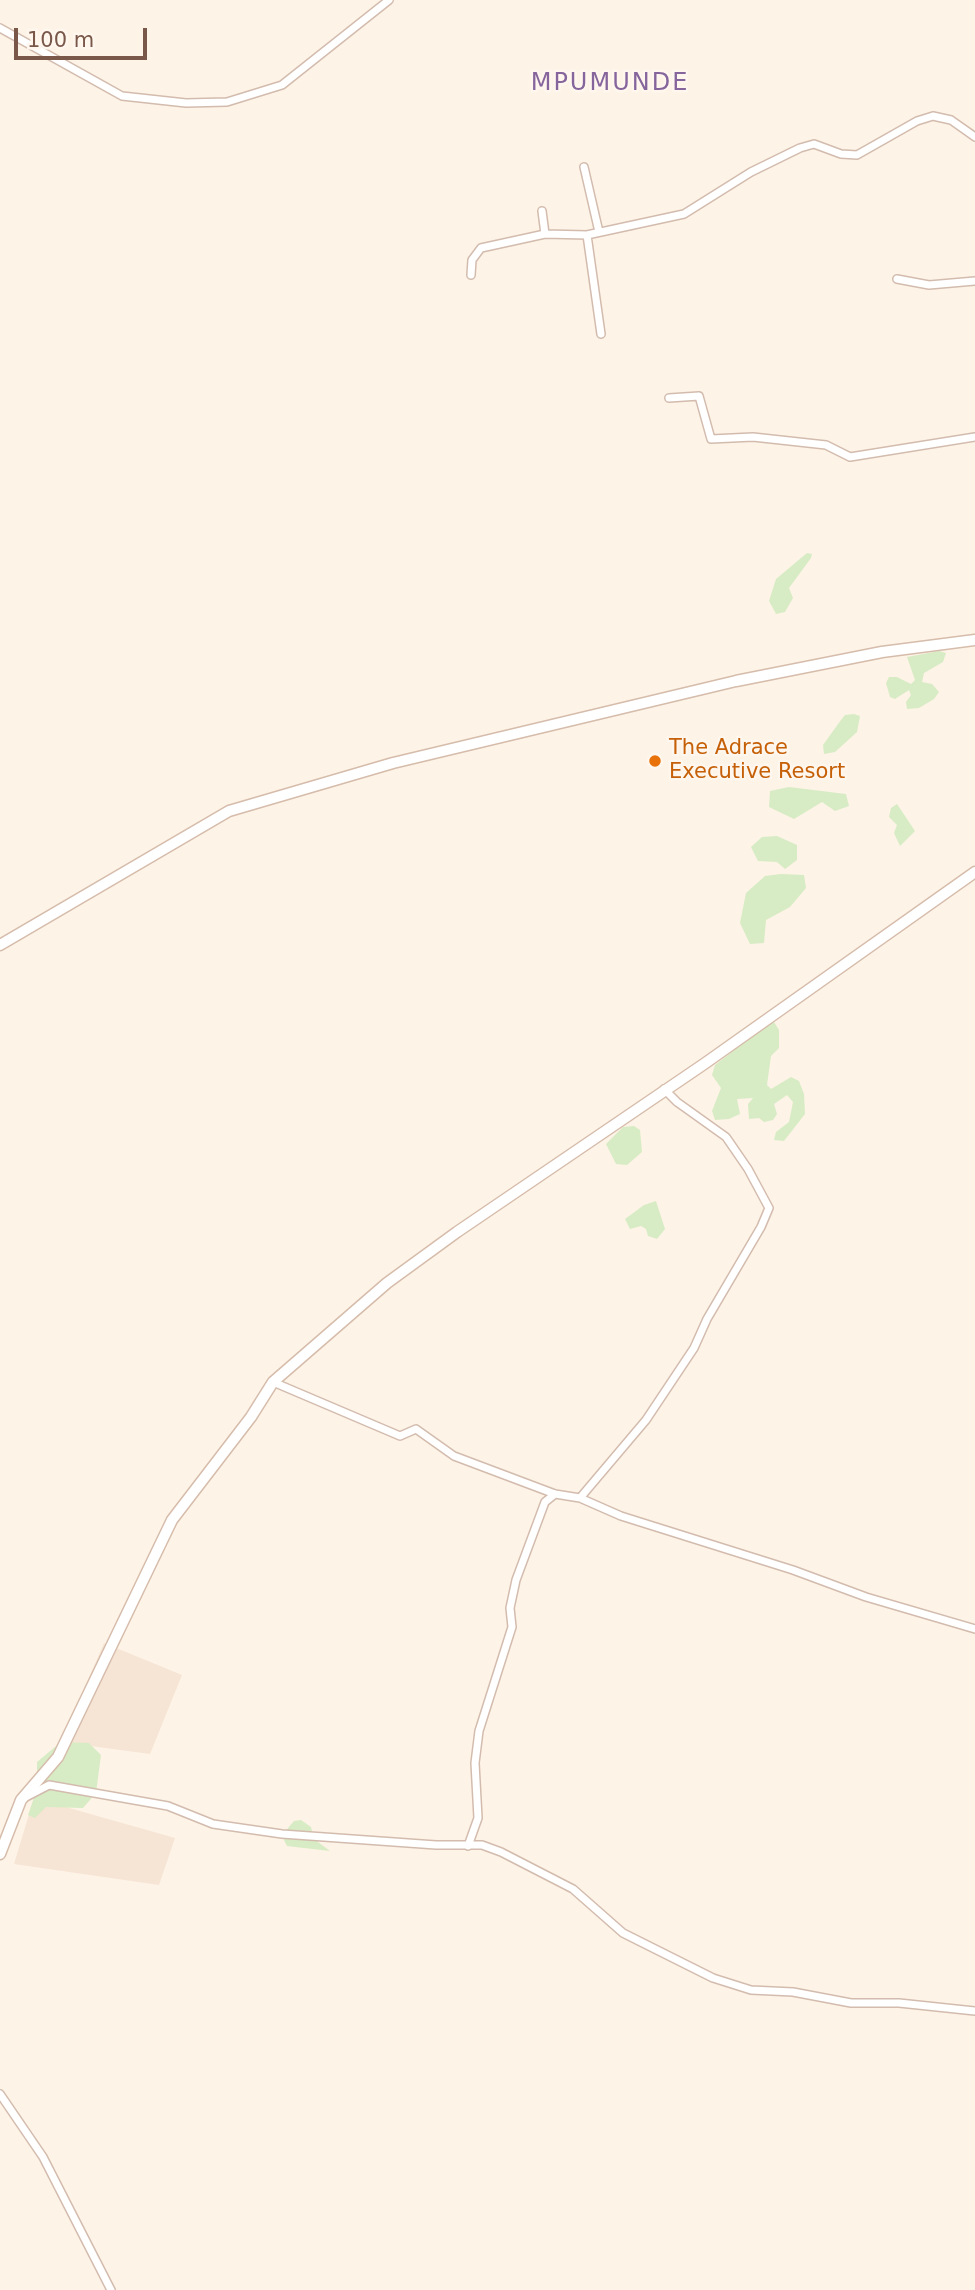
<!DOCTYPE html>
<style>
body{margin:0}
#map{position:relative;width:975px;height:2290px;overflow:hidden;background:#fdf3e7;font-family:"DejaVu Sans",sans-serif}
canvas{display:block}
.scale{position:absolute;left:14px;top:28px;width:133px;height:32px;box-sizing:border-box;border:4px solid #795749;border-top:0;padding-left:9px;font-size:21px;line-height:24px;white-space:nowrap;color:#795749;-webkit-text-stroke:5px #fff7ee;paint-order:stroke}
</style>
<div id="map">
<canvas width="975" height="2290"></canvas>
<div class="scale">100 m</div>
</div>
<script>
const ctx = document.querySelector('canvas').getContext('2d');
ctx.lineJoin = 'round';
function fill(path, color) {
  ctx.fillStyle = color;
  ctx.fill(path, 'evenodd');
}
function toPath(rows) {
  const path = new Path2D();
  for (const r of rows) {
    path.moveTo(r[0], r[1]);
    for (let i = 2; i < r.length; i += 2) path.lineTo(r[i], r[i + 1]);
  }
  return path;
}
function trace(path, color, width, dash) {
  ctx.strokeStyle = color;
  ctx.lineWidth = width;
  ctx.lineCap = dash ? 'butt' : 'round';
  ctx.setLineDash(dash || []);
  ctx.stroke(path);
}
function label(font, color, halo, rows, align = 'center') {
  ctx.font = font + ' "DejaVu Sans",sans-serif';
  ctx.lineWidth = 5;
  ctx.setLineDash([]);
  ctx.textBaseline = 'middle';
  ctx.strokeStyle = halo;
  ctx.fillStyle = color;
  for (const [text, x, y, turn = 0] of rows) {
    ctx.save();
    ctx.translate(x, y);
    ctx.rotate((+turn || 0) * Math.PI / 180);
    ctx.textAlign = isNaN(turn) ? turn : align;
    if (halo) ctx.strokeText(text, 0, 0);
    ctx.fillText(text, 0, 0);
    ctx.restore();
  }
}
fill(toPath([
 [104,1643,182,1675,150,1754,61,1742],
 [34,1798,175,1838,159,1885,14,1864]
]), '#f6e5d5');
fill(toPath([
 [807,553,812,554,811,558,789,588,793,598,785,612,776,614,769,601,776,579],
 [939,651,946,653,943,662,924,673,922,682,932,684,939,692,934,699,919,708,907,709,906,702,911,695,909,690,895,699,890,697,886,683,889,677,897,677,911,684,915,680,907,657],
 [854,714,860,716,857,732,835,752,824,754,823,745,841,720,845,715],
 [789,787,846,794,849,806,835,811,822,802,794,819,769,807,770,791],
 [897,804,915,831,900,846,894,833,897,825,889,817,891,808],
 [777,836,797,845,797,860,785,869,777,862,758,861,751,847,762,837],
 [781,874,804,875,806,888,790,907,766,920,764,943,750,944,740,923,746,893,765,876],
 [774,1022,779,1030,779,1048,771,1056,767,1085,771,1089,791,1077,799,1081,804,1094,805,1114,784,1141,774,1140,776,1132,789,1122,793,1102,787,1095,774,1104,777,1114,773,1120,764,1122,759,1118,749,1119,748,1104,753,1098,737,1099,740,1114,729,1119,715,1120,712,1111,721,1088,712,1075,715,1065,763,1028],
 [634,1126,640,1130,642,1152,627,1165,616,1164,606,1144,623,1127],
 [656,1201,665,1229,657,1239,648,1236,646,1229,641,1226,630,1229,625,1219,644,1205],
 [61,1742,89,1743,101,1755,96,1793,83,1808,46,1807,35,1818,28,1815,37,1789,37,1762],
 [301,1820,311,1827,314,1839,330,1851,287,1846,283,1838,288,1828,294,1821]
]), '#d7ecc4');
const street = toPath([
 [0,28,122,96,186,103,227,102,282,85,389,0],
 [584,167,599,232],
 [542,211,545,234],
 [587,235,601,334],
 [471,275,472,260,481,248,545,234,587,235,684,214,751,172,800,148,814,144,841,154,857,155,917,121,933,116,951,120,975,137],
 [897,279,929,285,975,281],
 [669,398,699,396,711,439,753,437,826,445,850,457,975,437],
 [273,1382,400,1436,416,1429,454,1456,555,1494,580,1498,621,1516,793,1570,866,1597,975,1629],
 [580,1498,646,1420,694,1348,707,1319,761,1227,769,1208,748,1169,726,1137,677,1102,664,1089],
 [26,1797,49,1785,168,1806,213,1824,282,1834,436,1845,482,1845,501,1852,573,1889,623,1933,713,1978,751,1990,793,1992,851,2003,899,2003,975,2011],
 [468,1846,478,1818,475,1763,479,1731,512,1627,510,1608,516,1580,545,1502,555,1494],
 [0,2094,43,2157,111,2290]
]);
const secondary = toPath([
 [0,945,229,811,393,763,736,681,882,652,975,640],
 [0,1854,21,1800,58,1757,172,1520,251,1417,273,1382,387,1283,457,1232,704,1064,975,872]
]);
trace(street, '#d3bcae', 10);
trace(secondary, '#d6bcab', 13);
trace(street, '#fff', 7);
trace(secondary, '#fff', 10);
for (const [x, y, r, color] of [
 [655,761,7,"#e8710a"]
]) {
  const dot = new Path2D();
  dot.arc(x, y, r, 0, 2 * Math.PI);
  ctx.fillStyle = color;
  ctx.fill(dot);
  trace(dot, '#fff7ee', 2.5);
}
label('21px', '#c56008', '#fff7ee', [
 ["The Adrace",669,749],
 ["Executive Resort",669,773]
], 'left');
ctx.letterSpacing = '2px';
label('24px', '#86659c', '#fff7ee', [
 ["MPUMUNDE",610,84]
]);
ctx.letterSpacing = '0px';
</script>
